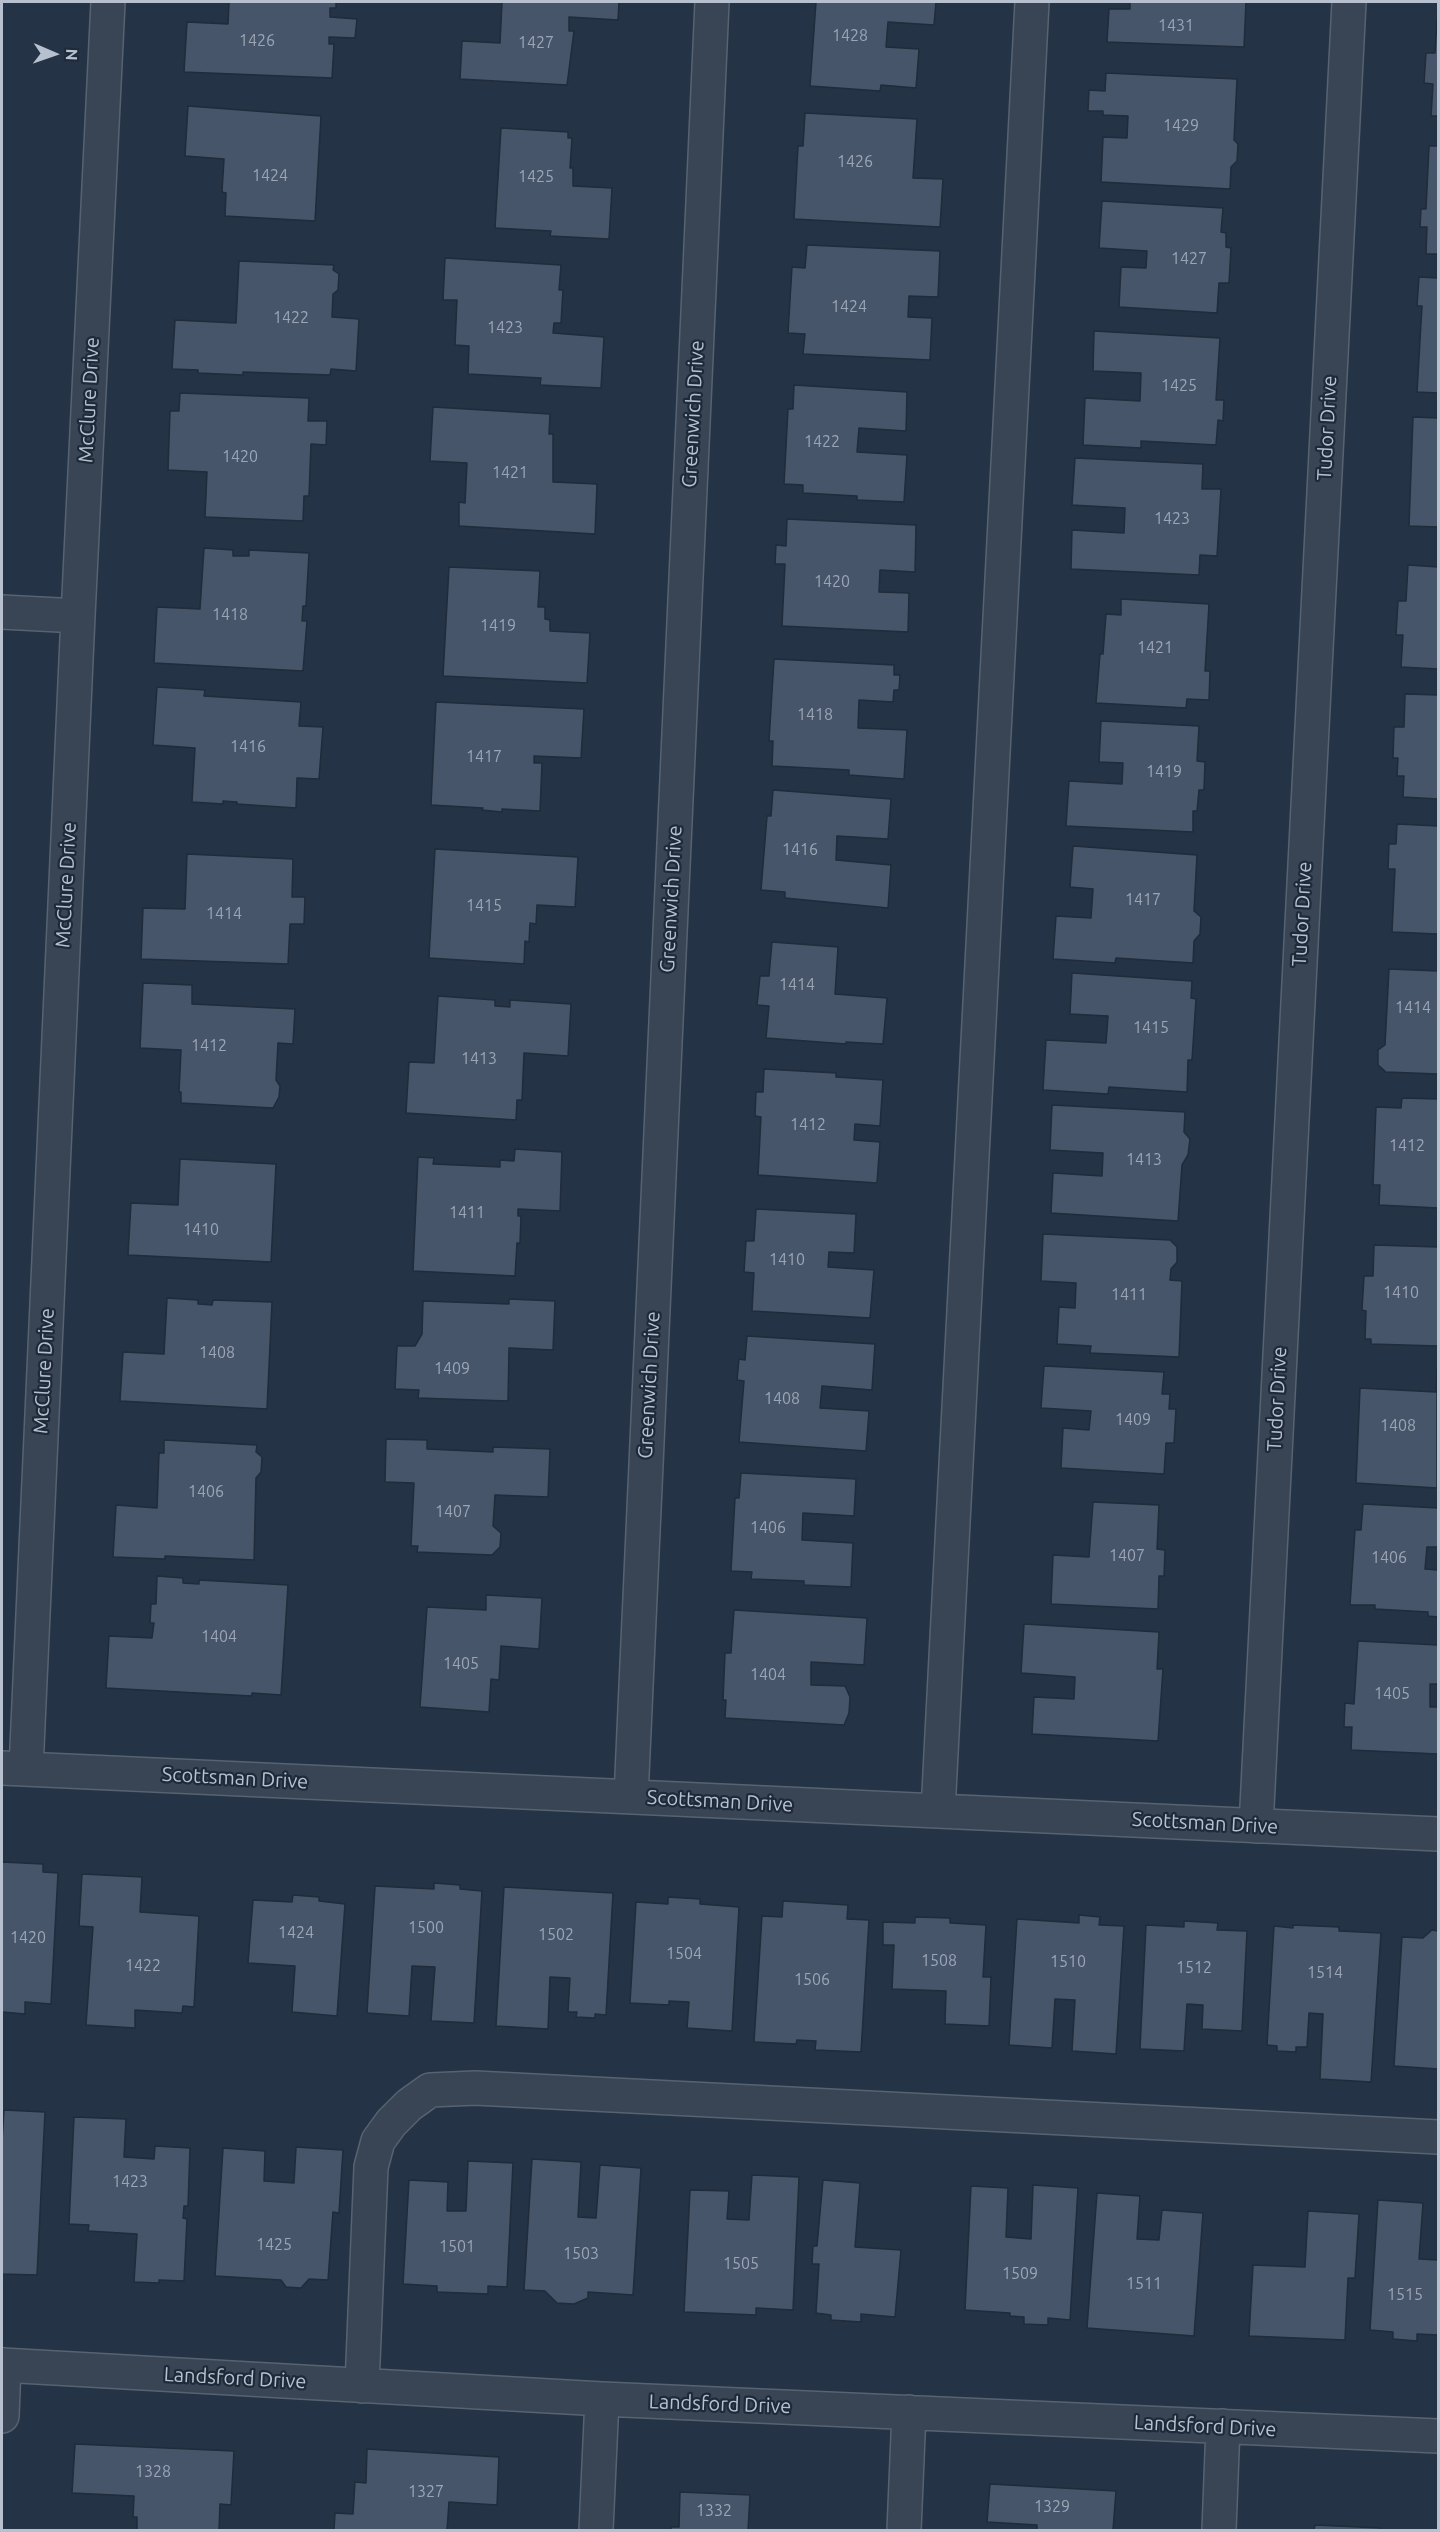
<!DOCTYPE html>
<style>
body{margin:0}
#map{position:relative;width:1440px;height:2532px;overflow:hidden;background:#243345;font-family:Ubuntu,sans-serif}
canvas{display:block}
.frame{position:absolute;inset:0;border:3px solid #b7c0ce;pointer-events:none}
.north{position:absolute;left:24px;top:24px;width:60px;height:60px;-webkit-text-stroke:4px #1e2a3a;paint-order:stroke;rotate:92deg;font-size:16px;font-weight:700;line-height:24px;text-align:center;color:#b7c0ce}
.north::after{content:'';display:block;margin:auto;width:21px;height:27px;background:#b7c0ce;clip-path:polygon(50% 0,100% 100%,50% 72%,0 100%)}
</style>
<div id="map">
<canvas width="1440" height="2532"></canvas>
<div class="frame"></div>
<div class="north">N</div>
</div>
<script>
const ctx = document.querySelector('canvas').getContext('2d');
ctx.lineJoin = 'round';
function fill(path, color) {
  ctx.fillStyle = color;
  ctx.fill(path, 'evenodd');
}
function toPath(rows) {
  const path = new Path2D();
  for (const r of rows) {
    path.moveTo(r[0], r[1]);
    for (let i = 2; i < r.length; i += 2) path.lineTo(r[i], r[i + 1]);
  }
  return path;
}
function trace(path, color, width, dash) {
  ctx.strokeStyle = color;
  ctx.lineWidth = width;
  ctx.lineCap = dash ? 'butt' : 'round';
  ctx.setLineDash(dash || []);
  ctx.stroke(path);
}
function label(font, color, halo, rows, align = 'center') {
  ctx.font = font + ' Ubuntu,sans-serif';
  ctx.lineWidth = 4.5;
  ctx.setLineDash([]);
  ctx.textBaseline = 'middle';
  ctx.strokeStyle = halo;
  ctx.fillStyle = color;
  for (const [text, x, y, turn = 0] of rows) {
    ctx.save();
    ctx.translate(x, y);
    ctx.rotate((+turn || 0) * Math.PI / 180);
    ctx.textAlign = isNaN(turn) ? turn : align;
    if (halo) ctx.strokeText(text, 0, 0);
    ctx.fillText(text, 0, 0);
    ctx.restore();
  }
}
const building = toPath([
 [229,2,336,2,336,8,330,8,330,17,357,19,355,38,329,37,329,44,334,44,332,78,184,72,187,22,228,24,229,2],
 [502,2,619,2,618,20,569,17,569,31,574,31,567,85,460,79,462,41,500,43,502,2],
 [816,2,936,2,934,25,888,22,886,47,919,49,916,88,881,85,880,91,810,86,816,2],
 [1130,2,1246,2,1244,47,1107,42,1109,9,1130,9,1130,2],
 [1437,19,1438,19,1438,116,1431,116,1433,84,1424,83,1426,53,1435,53,1437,19],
 [1106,73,1237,79,1234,140,1238,144,1237,161,1231,167,1230,189,1101,182,1103,137,1127,138,1128,116,1103,115,1103,111,1088,111,1089,90,1105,91,1106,73],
 [188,106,321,116,315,221,225,216,226,193,222,192,224,159,185,156,188,106],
 [805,113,917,119,913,178,943,179,940,227,794,219,798,146,803,146,805,113],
 [501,128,568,132,568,138,572,138,570,168,573,168,573,186,612,188,609,239,550,236,551,231,495,228,501,128],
 [1429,146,1438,146,1438,254,1426,254,1427,227,1420,227,1421,209,1426,209,1429,146],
 [1102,201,1223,208,1221,232,1226,233,1226,247,1231,248,1229,283,1219,283,1217,313,1119,307,1121,267,1146,268,1147,251,1099,248,1102,201],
 [807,245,940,251,938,297,909,296,908,317,932,318,930,360,803,354,805,334,788,333,792,267,805,268,807,245],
 [445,258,561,265,559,290,563,290,561,323,554,323,553,333,604,337,601,388,540,385,541,378,468,374,469,346,455,345,457,300,443,300,445,258],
 [239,261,334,265,333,270,339,274,338,290,333,294,332,317,359,319,356,371,331,369,330,375,243,372,243,375,198,373,198,370,172,369,175,320,236,323,239,261],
 [1419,277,1438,278,1438,393,1417,392,1422,306,1417,306,1419,277],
 [1094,331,1220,338,1216,400,1224,400,1223,421,1218,420,1216,445,1141,441,1141,448,1083,445,1085,398,1140,401,1141,373,1093,371,1094,331],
 [794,385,907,392,906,431,859,428,857,452,907,455,904,502,857,500,857,496,803,493,803,485,784,484,788,409,793,409,794,385],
 [180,393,309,398,308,421,327,421,326,445,311,444,309,496,304,496,303,521,205,517,207,472,168,470,170,411,179,411,180,393],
 [433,407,550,414,549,434,553,434,553,482,597,484,595,534,459,526,459,502,465,503,467,463,430,461,433,407],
 [1413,417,1438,418,1438,527,1409,526,1413,417],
 [1075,458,1203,464,1202,489,1221,489,1217,556,1200,555,1199,575,1071,569,1072,530,1124,533,1125,508,1072,505,1075,458],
 [787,519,916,525,915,572,880,570,879,592,909,593,908,632,782,626,785,564,775,564,776,545,786,546,787,519],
 [204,548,233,550,233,556,249,556,249,550,309,553,306,606,303,606,302,621,307,621,303,671,154,663,157,607,200,609,204,548],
 [1408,565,1438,567,1438,669,1401,667,1403,635,1396,635,1398,601,1406,601,1408,565],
 [449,567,540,571,538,607,545,607,545,619,550,620,550,631,590,633,587,683,443,676,449,567],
 [1121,599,1209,604,1205,671,1210,671,1209,700,1187,699,1186,708,1096,703,1100,654,1103,654,1106,614,1121,615,1121,599],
 [774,659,894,665,894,675,900,675,899,690,894,690,893,702,859,700,858,728,907,730,904,779,849,775,849,770,772,766,773,741,769,741,774,659],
 [157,687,205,690,204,696,301,702,299,726,323,727,319,779,297,778,296,808,237,804,237,802,223,801,223,804,192,802,195,748,153,745,157,687],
 [1405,694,1438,695,1438,799,1403,797,1404,776,1397,776,1398,758,1393,758,1394,727,1404,727,1405,694],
 [436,702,584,709,581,758,534,756,534,763,542,763,540,811,502,809,502,812,482,810,483,808,431,805,436,702],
 [1101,721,1199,726,1197,761,1205,762,1204,790,1199,790,1197,811,1193,811,1193,832,1066,826,1069,781,1122,784,1123,763,1099,762,1101,721],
 [773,790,891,799,888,839,837,836,836,860,891,865,888,908,785,898,785,892,761,890,767,816,771,816,773,790],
 [1397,824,1438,826,1438,934,1392,932,1395,869,1388,869,1389,844,1396,844,1397,824],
 [1073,846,1197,855,1194,911,1201,917,1200,934,1194,941,1193,963,1116,958,1115,963,1053,959,1056,916,1091,918,1093,889,1070,887,1073,846],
 [435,849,578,857,575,907,537,905,536,924,530,923,529,942,525,941,524,964,429,958,435,849],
 [187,854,293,859,292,897,305,897,304,924,290,924,288,964,141,959,143,908,185,909,187,854],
 [772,942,838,947,835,994,887,998,883,1044,846,1042,846,1044,766,1038,769,1006,757,1005,760,976,769,976,772,942],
 [1389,969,1438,971,1438,1074,1386,1072,1378,1065,1378,1050,1385,1045,1389,969],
 [1072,973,1192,981,1191,998,1196,999,1192,1060,1188,1060,1187,1092,1109,1087,1108,1094,1043,1090,1046,1040,1106,1043,1108,1016,1070,1014,1072,973],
 [143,983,192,985,192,1004,295,1009,293,1044,278,1043,276,1080,280,1086,279,1097,273,1108,181,1103,181,1092,179,1092,181,1050,140,1048,143,983],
 [438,996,495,1000,495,1006,510,1007,510,1000,571,1004,568,1056,524,1053,522,1100,517,1100,516,1120,406,1113,409,1062,434,1063,438,996],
 [764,1069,836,1073,836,1077,883,1080,880,1126,855,1124,854,1140,880,1142,877,1183,758,1175,761,1117,755,1116,756,1092,763,1092,764,1069],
 [1402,1098,1438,1099,1438,1208,1379,1205,1380,1185,1373,1185,1376,1107,1401,1108,1402,1098],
 [1052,1105,1185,1112,1184,1132,1190,1139,1188,1155,1182,1165,1178,1221,1051,1213,1053,1173,1102,1176,1103,1153,1050,1150,1052,1105],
 [515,1149,562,1152,560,1211,518,1209,518,1216,521,1216,520,1243,517,1243,515,1276,413,1271,418,1157,434,1158,433,1164,500,1167,500,1160,514,1161,515,1149],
 [180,1159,276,1164,271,1262,128,1255,131,1203,178,1205,180,1159],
 [756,1209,856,1214,854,1253,829,1252,828,1267,874,1270,870,1318,752,1311,754,1273,744,1272,746,1241,754,1241,756,1209],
 [1043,1234,1170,1240,1177,1247,1177,1262,1171,1269,1170,1280,1182,1281,1179,1357,1090,1353,1091,1346,1057,1344,1059,1307,1075,1308,1076,1283,1041,1281,1043,1234],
 [1438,1244,1438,1346,1371,1344,1371,1339,1365,1339,1366,1311,1362,1310,1364,1276,1373,1276,1374,1245,1438,1247,1438,1244],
 [167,1298,198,1300,198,1304,212,1305,213,1300,272,1302,267,1409,120,1401,123,1352,164,1354,167,1298],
 [509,1299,555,1301,553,1350,509,1348,508,1401,418,1398,419,1390,395,1389,397,1346,415,1346,422,1334,423,1301,509,1304,509,1299],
 [747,1336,875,1344,872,1390,822,1386,820,1408,869,1411,866,1451,739,1442,744,1381,737,1380,739,1359,745,1360,747,1336],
 [1044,1366,1164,1372,1162,1394,1170,1394,1169,1409,1176,1409,1174,1443,1166,1443,1164,1474,1061,1468,1063,1428,1089,1430,1091,1411,1041,1408,1044,1366],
 [1437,1369,1437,1488,1356,1483,1360,1388,1436,1392,1437,1369],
 [386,1439,427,1440,427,1449,493,1452,493,1447,550,1449,548,1497,495,1495,493,1526,501,1533,500,1547,492,1555,417,1552,418,1546,411,1546,414,1483,385,1482,386,1439],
 [164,1440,257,1445,256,1452,262,1457,261,1472,256,1478,254,1560,165,1556,165,1559,113,1557,116,1505,157,1508,159,1453,164,1453,164,1440],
 [741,1473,856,1479,854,1516,803,1513,802,1540,853,1543,851,1587,804,1585,804,1581,751,1579,752,1572,731,1571,735,1498,739,1498,741,1473],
 [1093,1502,1159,1505,1157,1549,1165,1550,1164,1576,1159,1576,1158,1609,1051,1604,1053,1555,1089,1557,1093,1502],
 [1363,1504,1438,1508,1438,1547,1427,1547,1425,1569,1438,1570,1438,1617,1428,1616,1428,1612,1375,1609,1375,1605,1350,1605,1355,1530,1361,1530,1363,1504],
 [157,1576,183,1578,183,1583,199,1584,199,1580,288,1585,281,1695,252,1693,252,1696,106,1688,109,1636,152,1638,154,1623,150,1623,151,1604,156,1604,157,1576],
 [486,1595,542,1598,539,1649,501,1646,499,1680,491,1679,489,1712,420,1707,427,1607,486,1610,486,1595],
 [734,1610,867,1618,864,1665,811,1662,811,1685,845,1686,850,1697,849,1713,844,1725,725,1718,726,1700,723,1700,725,1653,731,1653,734,1610],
 [1024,1624,1159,1632,1157,1669,1163,1669,1158,1741,1032,1734,1034,1697,1074,1699,1075,1677,1021,1673,1024,1624],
 [1358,1641,1438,1645,1438,1684,1430,1684,1430,1707,1438,1707,1438,1754,1351,1750,1352,1727,1344,1727,1345,1703,1354,1704,1358,1641],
 [2,1862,43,1864,43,1872,58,1873,51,2004,25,2002,25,2014,2,2012,2,1862],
 [82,1874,142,1877,140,1912,199,1916,194,2007,183,2006,182,2013,135,2010,135,2028,86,2025,93,1927,79,1926,82,1874],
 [434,1883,460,1885,460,1889,482,1891,474,2023,431,2021,435,1967,412,1966,409,2016,367,2013,375,1886,434,1889,434,1883],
 [504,1887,613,1893,606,2015,595,2014,595,2018,576,2017,577,2012,568,2012,570,1978,550,1977,548,2029,496,2026,504,1887],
 [293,1895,319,1897,319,1901,345,1904,337,2016,292,2012,295,1966,248,1963,253,1900,292,1902,293,1895],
 [668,1897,700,1899,700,1904,739,1907,732,2031,687,2028,689,2002,669,2001,669,2005,630,2003,636,1902,668,1904,668,1897],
 [783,1901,848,1905,847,1919,869,1920,861,2052,815,2050,816,2041,797,2040,796,2044,754,2042,762,1916,782,1917,783,1901],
 [1079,1915,1100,1917,1099,1925,1124,1926,1116,2054,1072,2051,1075,2000,1055,1999,1052,2048,1009,2045,1017,1919,1079,1923,1079,1915],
 [915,1917,950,1918,950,1923,986,1925,983,1977,991,1977,989,2026,945,2024,946,1991,892,1989,894,1945,883,1945,883,1922,915,1923,915,1917],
 [1184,1921,1218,1923,1217,1930,1247,1931,1242,2031,1202,2029,1203,2005,1187,2004,1184,2051,1140,2049,1146,1925,1184,1927,1184,1921],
 [1293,1925,1339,1927,1339,1931,1381,1933,1371,2082,1320,2079,1323,2014,1309,2013,1307,2047,1296,2047,1296,2052,1277,2051,1277,2046,1267,2045,1274,1926,1293,1928,1293,1925],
 [1432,1930,1438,1931,1438,2069,1394,2066,1402,1937,1423,1938,1432,1930],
 [4,2110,45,2112,37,2275,2,2274,2,2140,4,2110],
 [74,2117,126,2119,124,2157,154,2159,155,2146,190,2148,188,2206,184,2206,183,2218,187,2219,184,2281,159,2280,159,2283,134,2282,137,2234,88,2231,89,2225,69,2224,74,2117],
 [296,2147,343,2150,339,2213,333,2212,328,2280,309,2279,301,2288,286,2287,281,2280,215,2276,223,2148,265,2151,264,2181,294,2183,296,2147],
 [532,2159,581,2162,578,2217,596,2218,600,2165,641,2168,633,2295,588,2292,588,2298,574,2304,557,2303,545,2291,524,2290,532,2159],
 [468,2161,513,2163,507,2287,488,2286,488,2294,437,2292,437,2286,403,2284,409,2180,448,2182,447,2211,466,2211,468,2161],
 [752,2175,799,2177,793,2310,756,2308,756,2315,684,2312,690,2190,729,2191,727,2219,749,2220,752,2175],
 [823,2180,860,2183,855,2247,901,2250,895,2317,861,2314,861,2322,831,2320,831,2315,816,2313,819,2264,812,2264,813,2246,817,2246,823,2180],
 [1033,2185,1078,2188,1070,2320,1048,2318,1048,2325,1024,2324,1024,2317,1010,2316,1010,2313,965,2310,971,2186,1008,2188,1006,2237,1031,2239,1033,2185],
 [1097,2193,1140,2196,1137,2239,1159,2240,1162,2210,1203,2213,1194,2336,1087,2328,1097,2193],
 [1378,2200,1423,2203,1419,2259,1438,2260,1438,2335,1417,2334,1417,2341,1393,2339,1393,2332,1370,2330,1378,2200],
 [1308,2211,1359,2214,1355,2278,1348,2278,1345,2340,1249,2336,1253,2265,1305,2267,1308,2211],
 [75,2444,234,2451,231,2505,220,2504,219,2530,222,2530,137,2530,137,2517,133,2517,134,2496,72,2493,75,2444],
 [367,2449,499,2457,497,2505,449,2502,447,2530,334,2530,335,2513,353,2514,355,2482,366,2483,367,2449],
 [990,2484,1116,2491,1113,2530,1037,2530,1037,2525,987,2522,990,2484],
 [680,2492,750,2495,748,2530,770,2530,671,2530,671,2527,679,2527,680,2492],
 [1315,2525,1380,2528,1380,2530,1314,2530,1315,2525]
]);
fill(building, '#465569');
trace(building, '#202c3b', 1.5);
const minor = toPath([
 [2,612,78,616],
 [2,1768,1438,1834],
 [26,1769,78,616,108,2],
 [631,1797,712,2],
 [938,1811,1032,2],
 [1256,1826,1349,2],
 [2,2365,602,2399,1438,2436],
 [362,2386,371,2167,378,2141,391,2123,409,2105,430,2090,475,2088,1438,2137],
 [2,2416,4,2365],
 [596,2530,602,2399],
 [904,2530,909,2412],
 [1219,2530,1223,2426]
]);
trace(minor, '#586371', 36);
trace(minor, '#394554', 33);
label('16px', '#9ba5b5', null, [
 ["1431",1176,26],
 ["1428",850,36],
 ["1426",257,41],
 ["1427",536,43],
 ["1429",1181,126],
 ["1426",855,162],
 ["1424",270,176],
 ["1425",536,177],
 ["1427",1189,259],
 ["1424",849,307],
 ["1422",291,318],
 ["1423",505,328],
 ["1425",1179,386],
 ["1422",822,442],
 ["1420",240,457],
 ["1421",510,473],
 ["1423",1172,519],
 ["1420",832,582],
 ["1418",230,615],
 ["1419",498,626],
 ["1421",1155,648],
 ["1418",815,715],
 ["1416",248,747],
 ["1417",484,757],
 ["1419",1164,772],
 ["1416",800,850],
 ["1417",1143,900],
 ["1415",484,906],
 ["1414",224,914],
 ["1414",797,985],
 ["1414",1413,1008],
 ["1415",1151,1028],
 ["1412",209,1046],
 ["1413",479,1059],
 ["1412",808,1125],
 ["1412",1407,1146],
 ["1413",1144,1160],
 ["1411",467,1213],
 ["1410",201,1230],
 ["1410",787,1260],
 ["1410",1401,1293],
 ["1411",1129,1295],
 ["1408",217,1353],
 ["1409",452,1369],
 ["1408",782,1399],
 ["1409",1133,1420],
 ["1408",1398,1426],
 ["1406",206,1492],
 ["1407",453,1512],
 ["1406",768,1528],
 ["1407",1127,1556],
 ["1406",1389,1558],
 ["1404",219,1637],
 ["1405",461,1664],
 ["1404",768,1675],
 ["1405",1392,1694],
 ["1500",426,1928],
 ["1424",296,1933],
 ["1502",556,1935],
 ["1420",28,1938],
 ["1504",684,1954],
 ["1508",939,1961],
 ["1510",1068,1962],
 ["1422",143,1966],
 ["1512",1194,1968],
 ["1514",1325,1973],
 ["1506",812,1980],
 ["1423",130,2182],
 ["1425",274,2245],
 ["1501",457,2247],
 ["1503",581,2254],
 ["1505",741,2264],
 ["1509",1020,2274],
 ["1511",1144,2284],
 ["1515",1405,2295],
 ["1328",153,2472],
 ["1327",426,2492],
 ["1329",1052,2507],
 ["1332",714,2511]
]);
label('20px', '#b7c0ce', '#1e2a3a', [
 ["McClure Drive",89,400,-87],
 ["Greenwich Drive",693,414,-87],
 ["Tudor Drive",1327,428,-87],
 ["McClure Drive",66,885,-87],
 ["Greenwich Drive",671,899,-87],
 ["Tudor Drive",1302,914,-87],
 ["McClure Drive",44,1371,-87],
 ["Greenwich Drive",649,1385,-87],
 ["Tudor Drive",1277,1399,-87],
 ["Scottsman Drive",235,1778,3],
 ["Scottsman Drive",720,1801,3],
 ["Scottsman Drive",1205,1823,3],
 ["Landsford Drive",235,2378,3],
 ["Landsford Drive",720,2404,2],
 ["Landsford Drive",1205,2426,3]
]);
</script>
